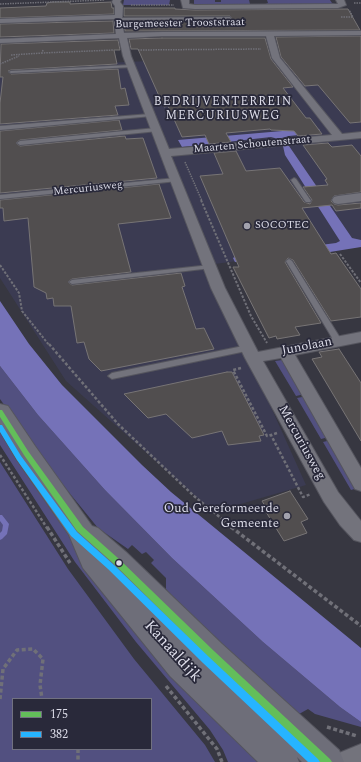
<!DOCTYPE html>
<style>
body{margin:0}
#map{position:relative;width:361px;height:762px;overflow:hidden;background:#373741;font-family:Spectral,serif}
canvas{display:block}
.legend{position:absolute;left:12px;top:698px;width:140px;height:52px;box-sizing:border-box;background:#29293a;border:1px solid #717180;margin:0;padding:5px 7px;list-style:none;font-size:12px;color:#dcdce8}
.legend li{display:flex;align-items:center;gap:8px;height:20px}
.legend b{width:20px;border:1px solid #717180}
</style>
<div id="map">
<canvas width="361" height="762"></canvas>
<ul class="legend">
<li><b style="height:5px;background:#63be5a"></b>175</li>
<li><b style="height:5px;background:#26b4ff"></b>382</li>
</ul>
</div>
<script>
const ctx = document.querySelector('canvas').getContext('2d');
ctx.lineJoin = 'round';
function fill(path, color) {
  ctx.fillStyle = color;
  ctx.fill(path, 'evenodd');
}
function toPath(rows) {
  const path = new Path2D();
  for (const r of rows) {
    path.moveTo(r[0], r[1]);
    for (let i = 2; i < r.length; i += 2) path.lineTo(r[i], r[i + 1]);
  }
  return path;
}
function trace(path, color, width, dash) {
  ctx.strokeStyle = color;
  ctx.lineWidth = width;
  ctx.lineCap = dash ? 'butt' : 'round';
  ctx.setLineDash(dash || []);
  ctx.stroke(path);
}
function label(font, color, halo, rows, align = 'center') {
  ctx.font = font + ' Spectral,serif';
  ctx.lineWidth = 3.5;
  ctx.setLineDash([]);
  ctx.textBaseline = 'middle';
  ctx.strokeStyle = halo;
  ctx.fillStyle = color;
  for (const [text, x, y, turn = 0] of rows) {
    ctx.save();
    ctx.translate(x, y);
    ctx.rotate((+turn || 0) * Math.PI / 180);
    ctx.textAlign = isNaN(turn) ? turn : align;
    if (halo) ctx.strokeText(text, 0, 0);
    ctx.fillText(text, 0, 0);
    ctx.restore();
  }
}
fill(toPath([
 [361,51,361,245,207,265,306,485,213,512,66,381,0,278,0,68]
]), '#3b3b52');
fill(toPath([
 [124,0,170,0,169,5,123,5],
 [194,0,215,0,215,2,221,2,221,0,249,0,250,4,256,4,196,4,195,6,189,4,194,4],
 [267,0,330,0,332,3,339,5,263,5,268,3],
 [282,360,305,394,296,396,275,361],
 [0,366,38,415,105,490,172,558,263,642,340,707,361,722,361,727,315,714,308,709,292,718,190,620,166,589,166,578,151,563,154,560,146,552,142,554,132,545,128,549,98,528,45,463,0,399],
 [307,396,329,437,321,439,297,398],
 [0,432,84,558,259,762,228,762,223,750,210,730,136,642,75,562,0,445],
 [331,440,358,488,351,490,323,442],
 [0,462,68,569,134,659,205,745,215,762,0,762],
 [13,699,151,699,151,749,13,749]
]), '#525080');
fill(toPath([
 [317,128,320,130,318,133,289,136,278,139,271,137,182,147,178,140],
 [283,146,289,146,352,238,361,240,361,247,330,252,235,262,233,258,236,256,336,243,340,241,285,155],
 [0,301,29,344,62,385,142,465,171,492,361,648,361,722,340,707,263,642,172,558,105,490,38,415,0,366]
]), '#7572b8');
fill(toPath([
 [0,515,2,515,9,524,7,534,2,539,0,540,0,533,2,531,3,525,0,521,0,515]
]), '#7572b8');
const building = toPath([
 [53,2,70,2,70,4,111,2,112,8,114,8,114,14,0,18,0,8,46,6,47,3,53,2],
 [124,8,175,8,175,9,195,10,348,9,360,30,125,31,124,21,232,19,230,16,124,16,124,8],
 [113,21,114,33,0,37,0,24,113,21],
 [361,36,361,122,350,123,318,85,305,86,281,57,276,37,361,36],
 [162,38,265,38,271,59,293,87,283,88,306,118,310,118,322,134,298,136,294,131,271,130,270,129,226,133,231,142,209,144,205,135,182,137,168,106,164,107,138,49,131,49,129,39,162,38],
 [118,40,120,50,114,50,117,64,11,70,8,71,11,74,118,69,121,89,125,88,129,105,115,106,118,115,0,124,0,103,3,77,0,77,1,44,118,40],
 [119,120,122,130,20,140,16,143,20,146,125,136,126,139,143,138,157,178,0,193,0,131,119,120],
 [328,143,332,147,352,145,361,156,361,192,334,196,331,201,334,204,338,205,361,203,361,208,336,211,332,205,302,208,331,254,336,253,361,289,361,317,331,321,293,260,288,258,285,262,321,323,295,327,300,335,277,339,276,336,269,338,233,267,239,267,200,176,223,174,214,153,236,151,246,171,280,168,304,202,310,204,312,200,303,187,328,185,325,180,327,179,303,145,328,143],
 [159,184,171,218,118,224,131,272,72,279,68,282,72,285,181,273,185,286,182,287,196,329,204,328,214,349,101,371,89,359,84,342,77,343,71,306,54,306,53,298,47,299,46,293,34,287,28,218,4,221,3,208,0,208,0,200,159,184],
 [339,349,361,383,361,441,312,359,322,357,319,352,339,349],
 [227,372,232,372,264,435,259,436,261,441,228,445,222,431,192,438,166,414,148,418,124,394,227,372],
 [290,491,308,519,301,522,307,533,284,541,266,512,268,511,262,501,290,491]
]);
fill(building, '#514e4f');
trace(building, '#777475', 1);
const lane = toPath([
 [230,17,231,19,118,20,116,19,118,18,230,17],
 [131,65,133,66,133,67,11,73,9,72,11,71,131,65],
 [150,114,152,115,152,116,0,130,0,126,150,114],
 [156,128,158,129,158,131,20,145,17,143,20,141,156,128],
 [176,178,178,179,178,181,0,199,0,195,176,178],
 [294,178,296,179,311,201,310,202,306,202,305,201,291,180,294,178],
 [289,259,292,261,342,341,341,343,338,343,334,341,286,261,289,259],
 [210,265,213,267,212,268,72,284,69,282,72,280,210,265],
 [248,345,251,346,252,348,251,350,112,379,108,376,112,373,248,345]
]);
const street = toPath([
 [113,0,121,0,120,2,123,6,122,23,124,33,162,32,361,31,361,35,274,36,280,58,342,134,361,132,361,138,171,156,225,288,258,352,361,332,361,342,295,355,361,468,361,491,355,489,281,358,263,361,338,492,361,521,361,542,354,540,340,525,324,502,245,358,211,288,123,56,119,38,0,43,0,39,116,34,114,19,0,23,0,19,115,15,115,6,112,2,113,0],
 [162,36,266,36,272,58,332,135,169,149,131,56,127,38,162,36],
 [181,0,189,0,189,4,195,5,338,4,336,0,344,0,346,5,338,8,195,9,183,8,181,0],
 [361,193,361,201,338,204,334,203,332,200,334,197,338,196,361,193],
 [361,744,361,762,336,762,339,753,361,744]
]);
const secondary = toPath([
 [0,404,8,406,35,446,92,526,98,528,126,552,222,644,339,750,344,762,302,762,297,757,299,762,258,762,170,676,83,568,69,535,17,460,0,431,0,404]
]);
trace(lane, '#55555e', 2);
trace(street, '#55555e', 2);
trace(secondary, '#55555e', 2);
trace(toPath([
 [354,3,361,3],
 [0,4,105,0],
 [131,5,174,5],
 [341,17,353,17,349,10],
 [43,50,42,53,114,50],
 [138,50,261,49],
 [11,55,42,53],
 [0,64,19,56],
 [185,162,202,201]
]), '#707078', 1.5, [1.5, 1]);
trace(toPath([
 [201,200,251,316,267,343],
 [340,254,361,283],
 [0,265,19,293,22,311,49,345]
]), '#707078', 2, [2.5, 1.5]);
trace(toPath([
 [49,344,118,424,194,496,233,528],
 [241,368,233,370,267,436,271,435],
 [277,433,271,435,303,497,311,494],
 [0,455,47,528]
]), '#707078', 2.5, [3, 2]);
trace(toPath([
 [47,527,70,563],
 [231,527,361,626],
 [166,686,217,749,222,762],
 [0,699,3,669,17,650,33,649,43,659,40,685,42,699],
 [327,727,357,736],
 [78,749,78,762]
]), '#707078', 3.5, [4, 2.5]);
fill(lane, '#73737c');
fill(street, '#73737c');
fill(secondary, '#6e6e79');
fill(toPath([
 [0,410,2,410,28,451,83,527,119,559,214,651,330,759,332,762,320,762,208,657,113,563,77,531,24,455,0,417,0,410]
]), '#63be5a');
fill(toPath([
 [0,425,2,425,21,456,77,532,114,565,209,657,318,759,320,762,308,762,203,663,108,569,71,536,17,460,0,432,0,425]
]), '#26b4ff');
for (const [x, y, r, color] of [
 [247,226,4,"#a2a2ae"],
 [287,516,4,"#a2a2ae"],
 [119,563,3.5,"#dcdce8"]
]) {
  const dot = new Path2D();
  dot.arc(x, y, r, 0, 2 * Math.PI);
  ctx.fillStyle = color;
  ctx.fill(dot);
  trace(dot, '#29293a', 1.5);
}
label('11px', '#dcdce8', '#29293a', [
 ["Burgemeester Trooststraat",180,24,-1],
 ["Maarten Schoutenstraat",252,145,-5],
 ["Mercuriusweg",88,189,-6]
]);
label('11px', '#dcdce8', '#29293a', [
 ["SOCOTEC",255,226]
], 'left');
ctx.letterSpacing = '1px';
label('12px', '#dcdce8', '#29293a', [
 ["BEDRIJVENTERREIN",223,103],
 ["MERCURIUSWEG",223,117]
]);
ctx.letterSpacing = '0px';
label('13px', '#dcdce8', '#29293a', [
 ["Junolaan",307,347,-11],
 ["Mercuriusweg",301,443,61]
]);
label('13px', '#dcdce8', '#29293a', [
 ["Oud Gereformeerde",279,509],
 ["Gemeente",279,524]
], 'right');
label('16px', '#dcdce8', '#29293a', [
 ["Kanaaldijk",172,652,48]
]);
</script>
